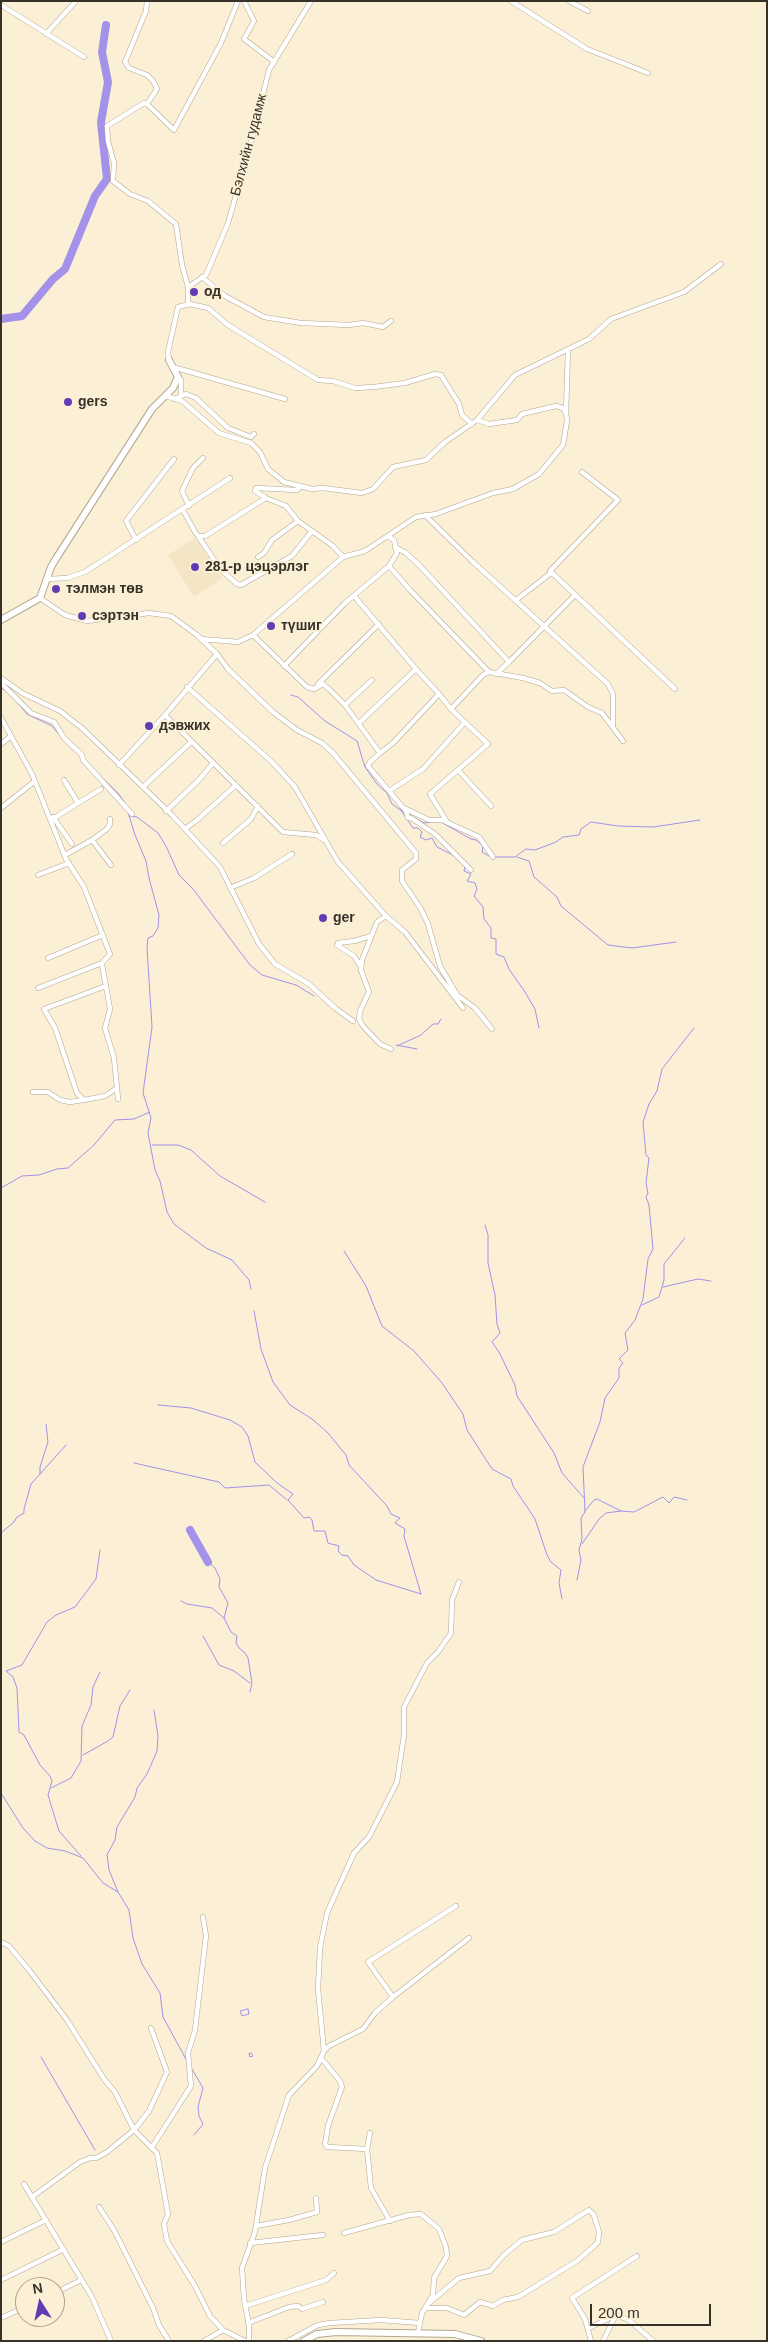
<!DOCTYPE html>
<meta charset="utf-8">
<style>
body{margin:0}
#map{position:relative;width:768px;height:2342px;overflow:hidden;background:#fbefd6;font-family:Arial,sans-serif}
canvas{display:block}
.frame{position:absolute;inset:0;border:2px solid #363228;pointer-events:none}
.north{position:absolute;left:15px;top:2277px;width:50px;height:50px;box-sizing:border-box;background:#fbefd6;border:1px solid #aca390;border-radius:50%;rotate:350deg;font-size:14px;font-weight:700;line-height:20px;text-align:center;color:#363228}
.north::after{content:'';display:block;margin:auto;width:18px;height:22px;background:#603cb4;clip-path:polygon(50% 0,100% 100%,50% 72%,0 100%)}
.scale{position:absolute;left:590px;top:2304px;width:121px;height:22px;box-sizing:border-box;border:2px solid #363228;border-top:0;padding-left:6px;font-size:15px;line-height:18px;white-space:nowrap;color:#363228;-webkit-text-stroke:4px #fbefd6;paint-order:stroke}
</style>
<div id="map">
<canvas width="768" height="2342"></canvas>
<div class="frame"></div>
<div class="north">N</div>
<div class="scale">200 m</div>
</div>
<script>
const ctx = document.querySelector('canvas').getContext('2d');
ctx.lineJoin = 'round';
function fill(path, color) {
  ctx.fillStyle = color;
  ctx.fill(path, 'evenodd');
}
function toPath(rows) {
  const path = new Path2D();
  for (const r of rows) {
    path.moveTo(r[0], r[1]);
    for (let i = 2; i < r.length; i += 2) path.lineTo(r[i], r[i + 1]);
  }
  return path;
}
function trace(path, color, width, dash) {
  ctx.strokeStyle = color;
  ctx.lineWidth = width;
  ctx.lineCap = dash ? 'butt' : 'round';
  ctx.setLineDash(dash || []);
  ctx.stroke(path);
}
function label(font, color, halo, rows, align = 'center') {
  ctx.font = font + ' Arial,sans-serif';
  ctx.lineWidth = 4;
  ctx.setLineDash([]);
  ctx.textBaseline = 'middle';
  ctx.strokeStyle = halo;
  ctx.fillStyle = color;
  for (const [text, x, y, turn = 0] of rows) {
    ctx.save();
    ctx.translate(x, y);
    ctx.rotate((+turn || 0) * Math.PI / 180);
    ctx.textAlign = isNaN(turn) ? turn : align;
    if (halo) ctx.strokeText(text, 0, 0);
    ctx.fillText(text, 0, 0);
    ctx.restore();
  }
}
fill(toPath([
 [195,538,222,578,194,597,168,555]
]), '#f4e5c5');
trace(toPath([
 [1,688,6,691],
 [291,695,298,697,325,721,357,741,365,767,377,784,387,793,392,804,405,813],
 [18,703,27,714,52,726,62,738],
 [82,762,89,770],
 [97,773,118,793,125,803],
 [400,809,413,828,418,828,422,832,420,837,426,840,432,838,437,847,453,855],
 [128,812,135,835,146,861,149,878,159,915,158,928,153,936,148,938,147,948,152,1027,143,1093,151,1118,148,1133,155,1170,160,1181,167,1212,174,1224,206,1248,232,1260,249,1280,251,1289],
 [409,815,424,823,433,822],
 [129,816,137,817,158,833,166,846,179,875,193,889,250,965,262,975,296,985,314,996],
 [441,822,471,839,476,840,483,846,482,852,489,856],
 [495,857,515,857,526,849,535,850,556,842,563,837,579,835,581,829,591,822,618,826,653,827,700,820],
 [517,857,529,861,534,877,557,897,561,906,608,945,632,948,676,942],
 [465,866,464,871,471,874,467,881,475,883,477,889,474,896,483,907,484,919,491,928,491,938,496,939,496,954,504,957,509,969,525,992,535,1009,539,1028],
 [396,1045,417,1049],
 [397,1046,421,1035,433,1024,438,1024,441,1019],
 [152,1145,178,1145,191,1150,220,1176,265,1202],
 [1,1188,22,1176,39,1175,57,1169,68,1168,94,1145,115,1120,134,1119,150,1112],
 [485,1225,488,1235,488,1263,495,1295,497,1324,500,1333,492,1342,499,1352,515,1385,517,1396,554,1453,562,1473,584,1498],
 [344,1251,366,1286,382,1326,414,1351,442,1383,463,1414,467,1430,492,1469,511,1479,513,1486,535,1519,547,1555,551,1562,561,1570,559,1583,562,1599],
 [663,1287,698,1279,711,1281],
 [642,1305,659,1297,664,1280,664,1264,685,1238],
 [254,1311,261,1349,273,1382,290,1405,312,1419,328,1433,346,1455,349,1465,387,1506,391,1514,400,1518,395,1523,405,1529,404,1536,421,1594],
 [158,1405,191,1408,230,1420,242,1427,248,1436,255,1462,277,1483,293,1494,288,1500,304,1518,309,1517,312,1520,314,1531,325,1531,328,1543,339,1546,338,1551,342,1555,348,1556,354,1565,376,1580,421,1594],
 [134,1463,219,1482,225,1488,269,1485,287,1500],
 [40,1474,40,1467,48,1442,46,1424],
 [585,1511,594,1500,597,1499,621,1511],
 [1,1533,14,1522,17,1517,24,1513,24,1509,31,1484,66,1445],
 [582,1544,599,1519,606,1513,621,1511,634,1512,663,1497,669,1503,674,1497,687,1500],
 [208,1562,215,1568,220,1579,219,1587,228,1603,224,1618],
 [577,1580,581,1560,579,1550,582,1539,581,1518,585,1512,583,1467,600,1422,605,1398,619,1378,619,1368,623,1363,619,1359,628,1350,625,1333,635,1320,643,1299,648,1259,653,1249,649,1205,646,1197,648,1193,646,1183,649,1158,646,1155,643,1122,649,1104,657,1091,662,1069,694,1028],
 [181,1601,187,1604,212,1608,224,1618,231,1632,237,1636,236,1643,239,1648,245,1653,248,1658,252,1683,250,1692],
 [203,1636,219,1665,234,1671,250,1683],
 [83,1755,108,1741,113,1737,120,1706,130,1690],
 [51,1788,71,1778,81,1761,82,1726,91,1705,93,1687,100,1672],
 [1,1793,23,1828,35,1841,47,1848,65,1851,83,1858,103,1883,118,1892,129,1910,133,1938,142,1964,160,1993,163,2017,187,2061],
 [81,1856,59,1831,48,1795,52,1781,50,1776,40,1765,24,1735,19,1732,17,1688,13,1677,6,1671,22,1665,47,1622,56,1615,75,1607,96,1579,100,1550],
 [118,1892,109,1870,107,1855,115,1840,117,1827,135,1797,137,1788,147,1774,157,1751,158,1736,154,1710],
 [248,2009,249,2014,242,2016,240,2011,248,2009],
 [249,2054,251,2053,253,2056,250,2057,249,2054],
 [41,2057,95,2150],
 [192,2069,203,2088,198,2107,199,2116,203,2124,194,2135]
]), '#a391ea', 1);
trace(toPath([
 [1,319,22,316,53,279,65,269,95,196,107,179,101,122,108,82,102,52,106,25],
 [190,1530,208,1562]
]), '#a391ea', 8);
const street = toPath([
 [147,1,146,11,125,62,129,68,147,75,153,81,157,89,147,104,144,103,107,126,108,141,114,163,113,181,130,194,148,201,176,224,182,265,188,287,188,305],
 [244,1,254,21,244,39,273,61],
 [511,1,587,49,648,73],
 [569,1,588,11],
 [1,5,84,57],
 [46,34,76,1],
 [147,104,174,130,221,43,238,1],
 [202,277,225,296,264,317,301,323,349,325,363,323,383,327,391,321],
 [188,287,206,275,228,223,249,150,269,70,311,1],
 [169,360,168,352,178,307,190,304,208,308,228,325,318,380,333,381,355,388,374,387,405,383,435,374,441,375,459,404,462,415,472,424],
 [173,367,285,399],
 [178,377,181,380,181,395],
 [166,396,182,401,219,433,251,443,260,452,268,469,284,482,312,489,323,488,362,493,373,489,393,467,426,460,445,442,477,420,515,375,589,339,611,319,684,292,721,264],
 [174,399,186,394,196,398,228,428,251,437,254,434],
 [566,413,568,350],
 [582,472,618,500,550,571,675,689],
 [300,487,297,490,256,488,255,491,266,498,286,506,298,521,333,546,343,557],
 [189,506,182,491,193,468,203,458],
 [183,510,195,532,198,536,205,536,266,498],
 [425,515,473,562,608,684,613,694,613,725],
 [198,536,221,570,237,584,241,585,292,556,312,531],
 [136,540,126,521,174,459],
 [395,547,406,553,420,566,509,662,496,674],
 [258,557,264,553,272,540,298,521],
 [389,566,410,590,489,672,523,678,540,683,552,691,564,690,588,707,602,713,623,741],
 [48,579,67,578,85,572,230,478],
 [354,596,416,669],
 [40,598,65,615,87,621,149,613,171,616,197,635,217,654,165,715,119,765],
 [516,600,551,573],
 [253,635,343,557,365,551,416,517,436,514,493,493,513,489,539,474,563,445,567,421,566,413,563,408,556,406,522,414,517,420,489,424,477,420],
 [201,639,238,642,253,635,307,687,314,689,323,684,330,690,345,705,380,753,393,743,439,694,416,669,359,723],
 [217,654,228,669,273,712,297,730,322,743,333,753,416,853,416,859,402,870,402,881,421,909,428,924,440,966,457,995,475,1008,492,1029],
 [509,662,575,595],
 [284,666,345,603,389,566,397,553,394,540,389,537],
 [1,678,22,693,60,711,83,729,173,816,220,867,259,944,275,964,309,984,335,1008,353,1021],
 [1,683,31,713,54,722,64,738,82,755,83,760,132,814],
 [318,684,379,624],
 [187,687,271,761,295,787,338,862,386,916,405,932,463,1008],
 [439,694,451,709,488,744,430,794,447,822],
 [345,705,372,680],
 [451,709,483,675,489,672],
 [165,715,283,832,316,835,324,840],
 [1,718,32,774,66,859,84,887,110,954,102,963,103,971,106,986,110,1009,105,1028,114,1058,117,1088,105,1096,84,1100,77,1093,55,1028,44,1009,106,986],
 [1,744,11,736],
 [380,753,370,762,368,766,389,791,423,769,465,722],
 [458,770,491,806],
 [64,780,78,803],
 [143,787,191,742],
 [389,791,406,811,408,818,411,818,435,834,471,870],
 [1,808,35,781],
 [404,808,429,820,442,820,479,837,493,857],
 [166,811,199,780,213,763],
 [53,817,72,844],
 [54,818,101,789],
 [185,829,197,820,236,785],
 [92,840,111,865],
 [223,843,251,819,258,806],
 [65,855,92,840,107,829,110,824,110,819],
 [38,875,69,863],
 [230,888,254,878,292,854],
 [386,916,377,922,362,960,361,970,369,992,360,1011,359,1019,363,1026,380,1044,391,1049],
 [338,943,354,941,371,936],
 [337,945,354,956,361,967],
 [48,958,103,935],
 [38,988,102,963],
 [117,1088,118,1099],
 [33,1092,48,1092,60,1100,70,1102,84,1100],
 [1,1942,9,1946,29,1970,67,2020,104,2079,115,2092,134,2130,157,2153,168,2214,164,2224,167,2241,195,2286,210,2316,223,2330],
 [393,1997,368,1962,456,1906],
 [324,2051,329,2046,363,2029,375,2013,393,1997,469,1938],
 [321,2058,340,2081,342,2087,328,2126,325,2144,327,2147,367,2149,370,2133],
 [152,2147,191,2086,188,2053,195,2030,206,1936,203,1917],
 [367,2149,371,2188,390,2221],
 [24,2184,92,2297,111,2341],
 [32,2197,80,2162,90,2158,96,2158,107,2152,134,2130,149,2111,167,2072,151,2028],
 [99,2207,114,2230,153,2308,159,2325,169,2341],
 [256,2226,289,2220,317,2212,316,2198],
 [344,2233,409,2215,421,2214,439,2229,446,2247,447,2256,434,2278,433,2295,422,2313,418,2333],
 [1,2242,46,2220],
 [250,2243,323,2235],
 [1,2280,64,2249],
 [55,2293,81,2280],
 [245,2306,326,2280,334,2273],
 [426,2308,447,2308,464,2315,480,2302,493,2306,503,2300,518,2297,577,2261,594,2246,598,2242,599,2232,594,2215,589,2210,554,2232,522,2240,504,2255,490,2271,459,2278,429,2303],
 [1,2318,25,2307],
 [248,2323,289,2307,298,2306,302,2309,323,2302],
 [589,2328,616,2315,629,2320,653,2341],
 [204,2341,223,2330,245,2341],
 [249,2341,249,2325,244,2299,242,2268,255,2232,265,2168,289,2095,317,2066,324,2051,318,1989,320,1948,327,1913,354,1853,369,1837,397,1782,404,1735,404,1707,427,1663,438,1652,451,1633,452,1600,459,1582],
 [288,2341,318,2325,330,2323,381,2320,420,2323],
 [591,2341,585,2319,572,2298,637,2256],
 [603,2341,616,2315]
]);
const secondary = toPath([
 [1,620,40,598,51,567,57,557,152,409,173,388,178,377,169,360],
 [304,2341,317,2334,336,2332,455,2334,481,2341]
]);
trace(street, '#b2a78f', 5.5);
trace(secondary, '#b2a78f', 8);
trace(street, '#fff', 4.5);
trace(secondary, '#fff', 6);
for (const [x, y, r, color] of [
 [194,292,5,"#603cb4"],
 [68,402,5,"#603cb4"],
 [195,567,5,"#603cb4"],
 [56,589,5,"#603cb4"],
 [82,616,5,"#603cb4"],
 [271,626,5,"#603cb4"],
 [149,726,5,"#603cb4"],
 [323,918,5,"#603cb4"]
]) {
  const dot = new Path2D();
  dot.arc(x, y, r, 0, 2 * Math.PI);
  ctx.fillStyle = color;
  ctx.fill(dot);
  trace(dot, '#fbefd6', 2);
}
label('14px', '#363228', '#fbefd6', [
 ["Бэлхийн гудамж",249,145,-75]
]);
label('bold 14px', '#363228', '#fbefd6', [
 ["од",204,292],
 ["gers",78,402],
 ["281-р цэцэрлэг",205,567],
 ["тэлмэн төв",66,589],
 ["сэртэн",92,616],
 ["түшиг",281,626],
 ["дэвжих",159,726],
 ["ger",333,918]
], 'left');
</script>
